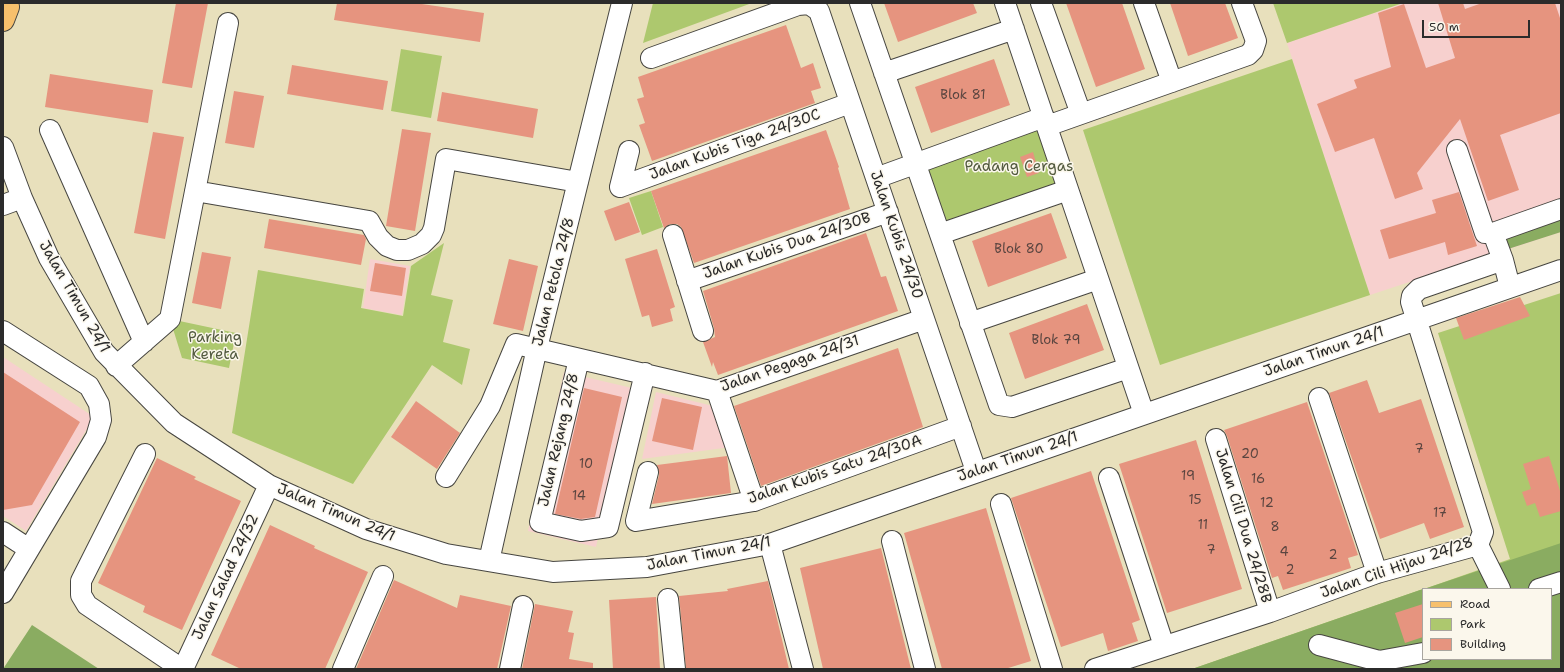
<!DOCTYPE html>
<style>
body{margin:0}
#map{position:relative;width:1564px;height:672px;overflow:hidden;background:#e8e0bc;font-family:"Shantell Sans",sans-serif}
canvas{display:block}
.frame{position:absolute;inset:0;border:4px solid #2b2b2b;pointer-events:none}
.legend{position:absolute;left:1422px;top:588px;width:130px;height:72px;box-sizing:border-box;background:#fbf7ec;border:1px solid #a8a59f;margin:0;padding:5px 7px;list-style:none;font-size:12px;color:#2b2b2b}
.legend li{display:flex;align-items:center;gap:8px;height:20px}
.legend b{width:20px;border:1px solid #a8a59f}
.scale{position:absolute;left:1422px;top:20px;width:108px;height:18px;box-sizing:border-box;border:2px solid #2b2b2b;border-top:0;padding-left:5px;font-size:12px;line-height:14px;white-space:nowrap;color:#2b2b2b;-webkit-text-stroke:3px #fbf7ec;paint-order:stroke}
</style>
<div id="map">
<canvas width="1564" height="672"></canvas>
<div class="frame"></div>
<ul class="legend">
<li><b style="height:5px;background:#f7c06c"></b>Road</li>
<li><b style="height:11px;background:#adc86e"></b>Park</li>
<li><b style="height:11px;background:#e6947f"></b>Building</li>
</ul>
<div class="scale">50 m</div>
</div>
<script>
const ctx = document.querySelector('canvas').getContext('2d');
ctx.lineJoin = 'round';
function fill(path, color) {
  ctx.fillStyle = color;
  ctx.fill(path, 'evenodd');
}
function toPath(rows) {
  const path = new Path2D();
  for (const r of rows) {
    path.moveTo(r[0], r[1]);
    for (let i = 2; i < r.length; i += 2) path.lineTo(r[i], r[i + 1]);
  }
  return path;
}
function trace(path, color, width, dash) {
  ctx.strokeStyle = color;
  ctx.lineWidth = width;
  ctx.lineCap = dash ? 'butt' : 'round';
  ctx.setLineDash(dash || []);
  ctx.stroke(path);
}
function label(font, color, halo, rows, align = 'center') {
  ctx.font = font + ' "Shantell Sans",sans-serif';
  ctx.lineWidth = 3;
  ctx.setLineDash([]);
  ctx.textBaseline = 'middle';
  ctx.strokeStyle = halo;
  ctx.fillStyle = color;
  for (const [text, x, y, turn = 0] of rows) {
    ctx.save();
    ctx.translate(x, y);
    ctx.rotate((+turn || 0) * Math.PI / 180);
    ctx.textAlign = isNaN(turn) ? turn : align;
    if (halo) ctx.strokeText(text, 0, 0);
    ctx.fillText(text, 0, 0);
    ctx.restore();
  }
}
fill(toPath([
 [1403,3,1561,3,1561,232,1370,295,1287,43],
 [370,259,410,266,402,315,363,308],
 [3,357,94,417,26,531,3,516],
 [564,372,632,388,596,547,528,531],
 [656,392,717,407,731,447,642,459]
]), '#f7d0ce');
fill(toPath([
 [653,3,752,3,643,43],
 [1273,3,1403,3,1287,43],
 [401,49,442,56,431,118,391,111],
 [1292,59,1370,295,1160,365,1083,130],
 [1044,117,1068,190,940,234,915,164],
 [651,191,663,227,642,235,629,198],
 [444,243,431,295,453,300,443,342,470,349,462,385,432,365,353,484,232,433,258,270,364,289,361,308,403,316,411,266],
 [1561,293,1561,669,1192,669,1423,589,1423,659,1551,659,1551,589,1424,589,1510,559,1438,333],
 [170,319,236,333,229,368,182,358]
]), '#adc86e');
fill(toPath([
 [1561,216,1561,232,1505,250,1503,237],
 [1561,543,1561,669,1192,669,1423,589,1423,659,1551,659,1551,589,1424,589],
 [32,625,99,669,3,669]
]), '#8aac61');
fill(toPath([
 [176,3,208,3,192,88,162,83],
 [337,3,415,3,484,13,480,42,334,20],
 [884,3,973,3,977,13,898,42],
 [1066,3,1122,3,1145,69,1096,87],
 [1170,3,1225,3,1238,38,1188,56],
 [1438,3,1463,3,1465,9,1482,3,1555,3,1561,21,1561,113,1500,135,1519,190,1488,201,1460,119,1417,173,1423,189,1395,199,1374,138,1335,152,1317,104,1357,88,1354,80,1391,67,1378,13,1404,4,1426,68,1455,58],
 [786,25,801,68,813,63,821,88,811,91,815,103,652,161,639,125,645,123,637,99,644,97,638,77],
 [994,59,1010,105,931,133,915,87],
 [292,65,388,81,383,110,287,94],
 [50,74,153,90,148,123,45,107],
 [234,91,264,96,254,148,225,143],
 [442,92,538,109,533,138,437,121],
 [402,129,431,133,415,231,386,226],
 [826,130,839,167,838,168,850,209,694,263,681,227,677,224,670,224,664,228,651,191],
 [153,132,184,137,165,239,134,233],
 [1033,152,1039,173,1027,177,1020,157],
 [1459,192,1477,246,1448,255,1445,242,1389,259,1380,230,1436,213,1432,200],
 [629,202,640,232,615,241,604,211],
 [1051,213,1067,258,988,287,972,241],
 [269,219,364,235,366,239,361,265,264,248],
 [866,233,881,277,886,276,898,311,718,375,713,362,712,367,703,342,715,337,714,328,703,291],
 [657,249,675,307,670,309,673,321,652,327,649,315,642,317,625,259],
 [202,252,231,257,221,309,192,303],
 [509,259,538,266,523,331,493,324],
 [375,263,406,268,402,296,370,291],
 [1520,297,1530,316,1464,340,1456,318],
 [1087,304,1104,350,1025,379,1009,333],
 [898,348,923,427,761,486,734,406],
 [3,372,80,422,32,505,3,510],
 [1367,380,1379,413,1421,399,1464,527,1430,539,1424,523,1380,539,1329,393],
 [584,388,622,397,595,517,581,519,555,514],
 [662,398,702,407,693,450,652,441],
 [416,401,460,433,437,469,391,437],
 [1307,402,1358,555,1348,558,1351,568,1283,590,1278,576,1272,578,1227,436,1224,430],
 [1196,440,1242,589,1167,613,1119,464],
 [727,456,731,493,652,504,659,475,657,465],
 [1549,456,1561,494,1561,511,1540,517,1535,503,1527,506,1522,492,1531,489,1523,464],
 [157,458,196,477,194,479,241,501,182,630,143,612,145,606,98,583],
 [1091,471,1140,620,1132,623,1138,641,1108,651,1103,633,1061,647,1011,498],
 [986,508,1031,661,1005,669,942,669,904,533],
 [270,525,315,546,314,548,368,572,325,669,241,669,211,655],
 [881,548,911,669,823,669,800,568],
 [394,580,457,608,460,595,511,606,497,669,356,669],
 [768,581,789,669,686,669,679,596,728,591,727,589],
 [656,597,660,669,613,669,609,600],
 [535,604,573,611,568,632,574,633,569,659,593,663,593,669,522,669],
 [1423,604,1423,637,1405,643,1395,613]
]), '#e6947f');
const minor = toPath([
 [860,3,999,405,1012,407,1128,368],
 [1005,3,1144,414],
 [1041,3,1081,114],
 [1144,3,1172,82],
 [651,58,798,5,809,4,819,11,976,471],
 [884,73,1014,29],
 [1047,126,1248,55,1253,50,1256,41,1242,3],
 [50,130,144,342],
 [3,147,22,198,49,258,104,352,174,423,269,485,366,529,446,554,553,572,647,567,770,544,1561,270],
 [1457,150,1485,233,1493,233],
 [876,178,1044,117],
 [620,187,850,103],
 [620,187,629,151],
 [195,191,369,221,378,237,387,246,397,250,408,250,422,244,431,235,434,228,446,159,578,182],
 [3,205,22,198],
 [940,234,1068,190],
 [673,235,703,331],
 [1503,260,1493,233,1561,209],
 [687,281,888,212],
 [970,323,1098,279],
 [3,331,89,386,99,404,101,420,96,437,3,593],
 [579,359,540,522,581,531,608,527,645,373],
 [116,366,170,319,228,23],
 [717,391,754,501],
 [1319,398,1377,573],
 [1216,439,1270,612],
 [145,454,81,581,81,595,87,605,182,669],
 [648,472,636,521,754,501,961,426],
 [446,477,490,406,516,344,717,391,924,319],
 [1109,478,1164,646],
 [1001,504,1052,669],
 [3,532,29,549],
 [892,541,925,669],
 [770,544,803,669],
 [1478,545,1500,589],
 [489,561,537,348,622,3],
 [1539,589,1561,582],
 [668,599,675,669],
 [1319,645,1379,661,1423,653],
 [183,669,269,485],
 [343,669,383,576],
 [510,669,523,606],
 [1095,669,1270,612,1377,573,1478,545,1483,532,1411,302,1412,296,1419,289,1503,260,1510,287]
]);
const major = toPath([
 [3,20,8,7]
]);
trace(minor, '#474641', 22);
trace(major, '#474641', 24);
trace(minor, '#fff', 20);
trace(major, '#f7c06c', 22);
label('13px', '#5a4540', null, [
 ["Blok 81",963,96],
 ["Blok 80",1019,250],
 ["Blok 79",1056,341],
 ["7",1419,450],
 ["20",1250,455],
 ["10",586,465],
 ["19",1188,477],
 ["16",1258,480],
 ["14",579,497],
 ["15",1195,501],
 ["12",1267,504],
 ["17",1440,514],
 ["11",1203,526],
 ["8",1275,528],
 ["7",1211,551],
 ["4",1284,553],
 ["2",1333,556],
 ["2",1290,571]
]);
label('15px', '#2b2b2b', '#fbf7ec', [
 ["Jalan Kubis Tiga 24/30C",735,145,-20],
 ["Jalan Kubis 24/30",896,235,71],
 ["Jalan Kubis Dua 24/30B",787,246,-19],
 ["Jalan Petola 24/8",554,282,-76],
 ["Jalan Timun 24/1",74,297,60],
 ["Jalan Timun 24/1",1324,352,-19],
 ["Jalan Pegaga 24/31",790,364,-19],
 ["Jalan Rejang 24/8",559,440,-77],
 ["Jalan Timun 24/1",1018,457,-19],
 ["Jalan Kubis Satu 24/30A",835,470,-19],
 ["Jalan Timun 24/1",336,513,23],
 ["Jalan Cili Dua 24/28B",1243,526,73],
 ["Jalan Timun 24/1",709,554,-11],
 ["Jalan Cili Hijau 24/28",1397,568,-19],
 ["Jalan Salad 24/32",226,577,-65]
]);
label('15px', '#525a3f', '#fbf7ec', [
 ["Padang Cergas",1019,167],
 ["Parking",215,338],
 ["Kereta",215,355]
]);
</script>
